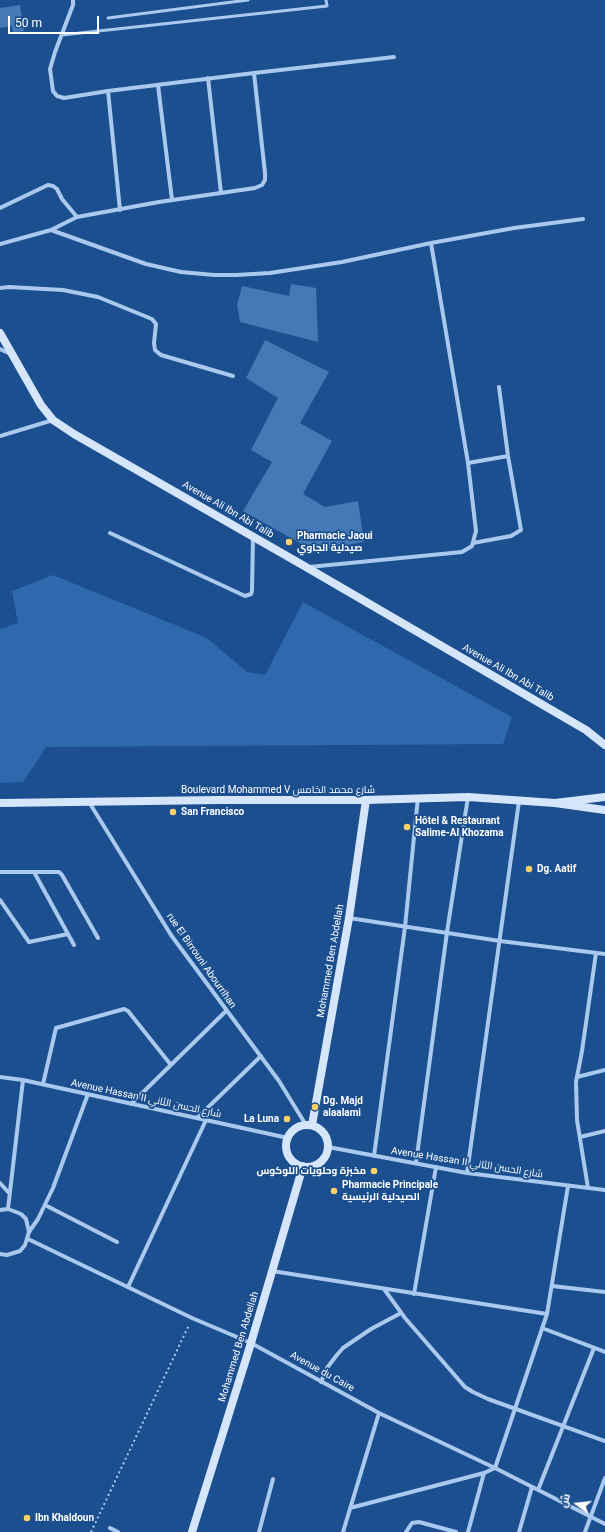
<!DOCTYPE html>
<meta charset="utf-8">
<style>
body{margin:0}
#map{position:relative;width:605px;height:1532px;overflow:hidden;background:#1b4f8f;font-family:Roboto,Cairo,sans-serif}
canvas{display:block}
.north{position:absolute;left:557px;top:1484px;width:40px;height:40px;-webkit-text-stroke:3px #1b4f8f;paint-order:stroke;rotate:285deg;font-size:11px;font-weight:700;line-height:16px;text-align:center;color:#fff}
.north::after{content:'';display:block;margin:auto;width:14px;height:18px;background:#fff;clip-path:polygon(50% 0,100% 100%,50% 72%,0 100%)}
.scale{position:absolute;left:8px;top:16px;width:91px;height:18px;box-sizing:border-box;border:2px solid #fff;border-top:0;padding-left:5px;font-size:12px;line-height:14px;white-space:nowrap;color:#fff;-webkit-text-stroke:3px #1b4f8f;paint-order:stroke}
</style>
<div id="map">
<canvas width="605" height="1532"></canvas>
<div class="north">ش</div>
<div class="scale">50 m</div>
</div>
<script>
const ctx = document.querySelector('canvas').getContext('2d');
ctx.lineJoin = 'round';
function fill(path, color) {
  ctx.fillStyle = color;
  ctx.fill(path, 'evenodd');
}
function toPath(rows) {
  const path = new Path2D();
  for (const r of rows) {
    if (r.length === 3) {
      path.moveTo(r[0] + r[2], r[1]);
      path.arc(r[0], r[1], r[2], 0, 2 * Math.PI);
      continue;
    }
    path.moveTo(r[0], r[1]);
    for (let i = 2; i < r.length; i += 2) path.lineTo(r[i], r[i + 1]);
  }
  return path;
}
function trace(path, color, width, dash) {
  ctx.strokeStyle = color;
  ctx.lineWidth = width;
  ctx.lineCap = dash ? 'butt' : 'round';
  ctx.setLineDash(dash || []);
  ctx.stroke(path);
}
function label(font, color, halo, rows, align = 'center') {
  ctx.font = font + ' Roboto,Cairo,sans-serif';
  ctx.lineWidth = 3.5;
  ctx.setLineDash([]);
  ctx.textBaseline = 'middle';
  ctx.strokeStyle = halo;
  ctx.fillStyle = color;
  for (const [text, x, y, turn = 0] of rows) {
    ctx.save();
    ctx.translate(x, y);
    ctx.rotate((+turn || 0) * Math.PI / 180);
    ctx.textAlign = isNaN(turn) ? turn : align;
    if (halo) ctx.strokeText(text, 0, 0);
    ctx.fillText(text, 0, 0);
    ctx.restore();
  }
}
fill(toPath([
 [53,575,207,638,247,672,265,675,303,602,512,717,503,744,46,747,23,782,0,783,0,629,18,623,12,591]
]), '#2e69ad');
fill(toPath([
 [20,5,24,31,13,33,12,26,0,28,0,8],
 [291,284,316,288,318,342,240,322,237,305,242,286,289,296],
 [265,340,329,372,300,423,332,441,303,494,325,507,358,501,364,542,314,551,243,511,272,462,251,450,278,398,246,378]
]), '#4478b7');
trace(toPath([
 [91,1532,189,1325]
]), '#a9c9ee', 2, [2, 3]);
trace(toPath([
 [108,18,248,0],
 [62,35,327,6,326,0]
]), '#a9c9ee', 3);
trace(toPath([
 [73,0,73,5,55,52,50,69,53,91,57,96,64,98,108,91,254,73,394,57],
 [208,78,221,193],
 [158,85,172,200],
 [108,91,120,210],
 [0,208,48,185,53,186,57,189,62,199,77,217],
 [51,230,146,264,181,272,214,275,236,275,270,273,342,262,431,243,514,228,583,219],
 [0,244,51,230,77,217,159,202,255,188,262,185,265,180,265,173,254,73],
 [0,288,9,287,63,290,98,297,152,319,156,324,154,343,155,350,161,355,233,376],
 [0,349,11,354],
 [0,436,53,420],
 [468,463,508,456],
 [110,533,245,596,251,594,252,591,253,536],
 [473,543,511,536,521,530,508,456,499,387],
 [309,567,462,552,472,546,476,531,468,463,431,243],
 [89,802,171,935,279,1081,306,1125],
 [0,872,59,872,62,875,98,938],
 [34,872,74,945],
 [0,900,29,942,68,934],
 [349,918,500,941,605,954],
 [0,1077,23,1080,288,1138],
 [577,1077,605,1070],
 [43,1084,56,1028,124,1009,128,1011,171,1065],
 [131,1104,226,1011],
 [197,1118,261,1056],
 [580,1137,605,1131],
 [328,1147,467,1173,605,1190],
 [374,1156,405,927,418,797],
 [416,1163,447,932,468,797],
 [467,1173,519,801],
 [0,1183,9,1193],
 [588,1188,577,1120,576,1082,582,1051,596,953],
 [45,1205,117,1242],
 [8,1209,23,1080],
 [0,1210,8,1209,21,1214,26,1219,29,1232,25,1245,20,1251,7,1255,0,1254],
 [29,1232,38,1219,53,1188,88,1094],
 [28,1239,192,1318,251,1343,379,1413,495,1468,605,1524],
 [272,1271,547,1314],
 [552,1286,605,1292],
 [128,1287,206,1120],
 [384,1289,405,1318,465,1387,473,1392,488,1399,605,1441],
 [414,1294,436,1167],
 [542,1328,605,1352],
 [321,1382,327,1368,336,1356,343,1348,371,1329,401,1313],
 [538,1490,594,1348],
 [350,1508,484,1473],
 [110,1528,118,1532],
 [259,1532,273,1479],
 [343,1532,379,1413],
 [406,1532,412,1523,419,1522,456,1532],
 [468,1532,484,1473,495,1468,547,1314,568,1186],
 [519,1532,532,1487],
 [585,1532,605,1478]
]), '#a9c9ee', 4);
trace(toPath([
 [0,333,41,405,53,420,74,434,306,567,586,730,605,745],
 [605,797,555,803,605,810],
 [0,803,220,800,366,800,468,797,555,803],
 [312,1125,349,918,366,800],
 [307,1146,21],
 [192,1532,251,1343,303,1166]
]), '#d6e6fa', 8);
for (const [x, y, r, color] of [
 [289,542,4,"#ffd166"],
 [173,812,4,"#ffd166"],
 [407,827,4,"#ffd166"],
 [529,869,4,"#ffd166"],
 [315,1107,4,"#ffd166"],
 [287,1119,4,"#ffd166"],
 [374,1171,4,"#ffd166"],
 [334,1191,4,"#ffd166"],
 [27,1518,4,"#ffd166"]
]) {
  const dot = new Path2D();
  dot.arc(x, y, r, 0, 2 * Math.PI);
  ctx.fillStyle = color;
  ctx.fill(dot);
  trace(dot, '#1b4f8f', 1.5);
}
label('10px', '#fff', '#1b4f8f', [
 ["Avenue Ali Ibn Abi Talib",228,510,30],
 ["Avenue Ali Ibn Abi Talib",508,673,30],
 ["Boulevard Mohammed V شارع محمد الخامس",278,790],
 ["rue El Birrouni Abourrihan",201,961,55],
 ["Mohammed Ben Abdellah",331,961,-80],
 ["Avenue Hassan II شارع الحسن الثاني",146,1099,12],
 ["Avenue Hassan II شارع الحسن الثاني",467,1163,9],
 ["Mohammed Ben Abdellah",239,1347,-73],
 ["Avenue du Caire",322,1372,29]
]);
label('bold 10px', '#fff', '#1b4f8f', [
 ["Pharmacie Jaoui",297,536],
 ["صيدلية الجاوي",297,548],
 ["San Francisco",181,812],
 ["Hôtel & Restaurant",415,821],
 ["Salime-Al Khozama",415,833],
 ["Dg. Aatif",537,869],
 ["Dg. Majd",323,1101],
 ["alaalami",323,1113],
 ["La Luna",279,1119,"right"],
 ["مخبزة وحلويات اللوكوس",366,1171,"right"],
 ["Pharmacie Principale",342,1185],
 ["الصيدلية الرئيسية",342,1197],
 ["Ibn Khaldoun",35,1518]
], 'left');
</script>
